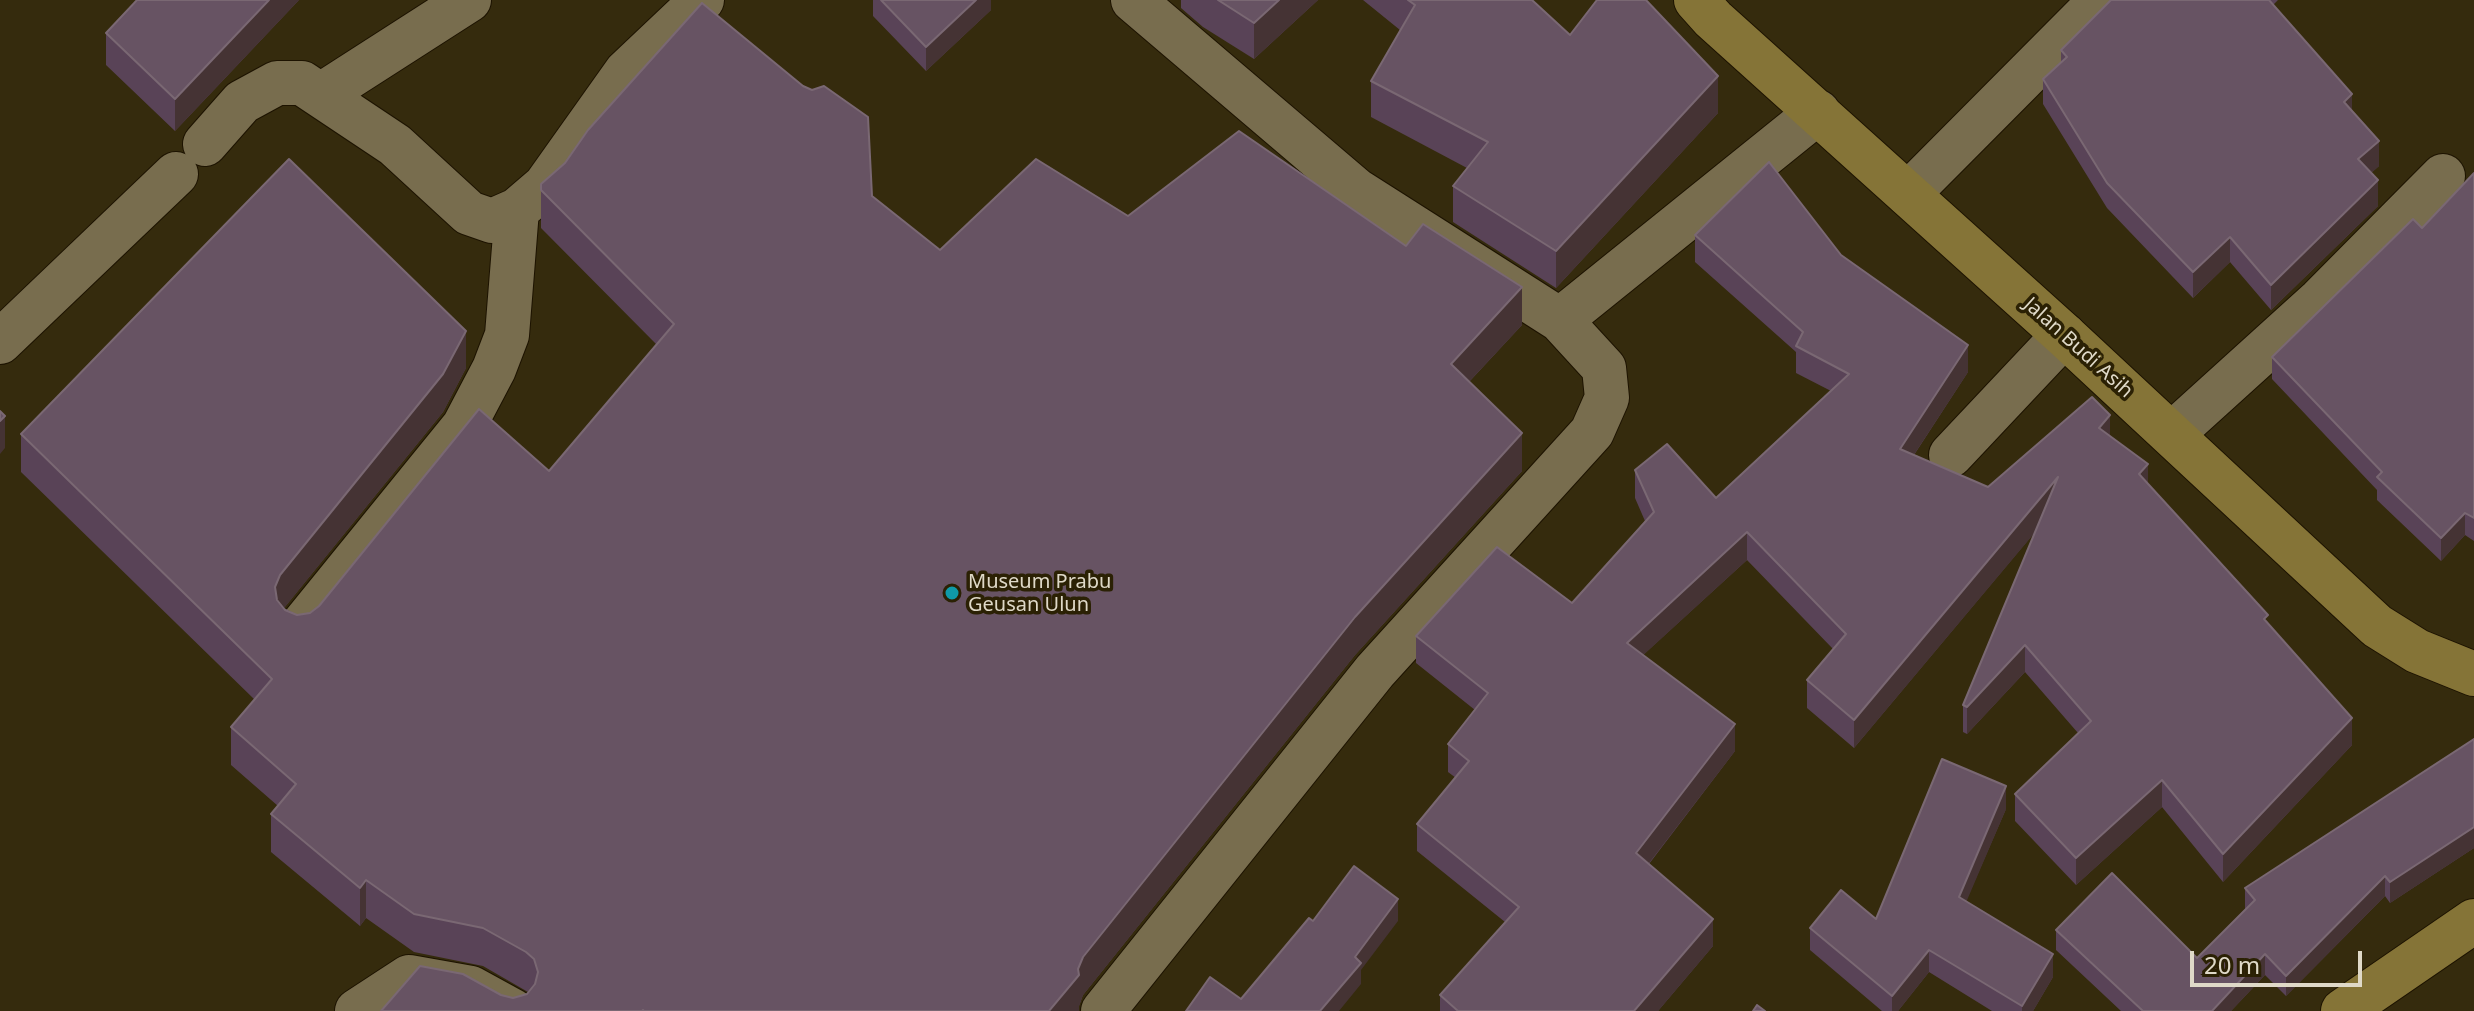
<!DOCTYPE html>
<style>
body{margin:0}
#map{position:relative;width:2474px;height:1011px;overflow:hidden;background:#352b0d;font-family:"Noto Sans",sans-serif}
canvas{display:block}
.scale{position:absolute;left:2190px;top:951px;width:172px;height:36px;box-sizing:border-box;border:4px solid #dfd9c8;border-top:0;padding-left:10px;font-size:24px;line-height:28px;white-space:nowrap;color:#dfd9c8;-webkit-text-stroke:6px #2b2104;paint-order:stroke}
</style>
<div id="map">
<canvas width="2474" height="1011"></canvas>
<div class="scale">20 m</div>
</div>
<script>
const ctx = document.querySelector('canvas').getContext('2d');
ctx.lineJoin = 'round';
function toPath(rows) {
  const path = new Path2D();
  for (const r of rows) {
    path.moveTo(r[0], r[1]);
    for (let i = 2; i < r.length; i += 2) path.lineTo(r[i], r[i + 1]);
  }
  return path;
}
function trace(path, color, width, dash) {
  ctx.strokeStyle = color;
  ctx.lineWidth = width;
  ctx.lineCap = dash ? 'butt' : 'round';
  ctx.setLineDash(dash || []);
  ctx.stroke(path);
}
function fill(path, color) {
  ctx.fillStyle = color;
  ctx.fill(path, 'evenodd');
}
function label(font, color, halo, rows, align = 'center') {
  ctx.font = font + ' "Noto Sans",sans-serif';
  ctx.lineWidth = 7;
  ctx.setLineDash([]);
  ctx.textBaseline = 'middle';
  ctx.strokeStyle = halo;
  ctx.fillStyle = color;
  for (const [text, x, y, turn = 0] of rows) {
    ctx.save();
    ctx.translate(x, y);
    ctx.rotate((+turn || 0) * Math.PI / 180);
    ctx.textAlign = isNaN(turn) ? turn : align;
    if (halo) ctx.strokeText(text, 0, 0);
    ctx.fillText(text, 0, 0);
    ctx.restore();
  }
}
const street = toPath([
 [321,95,469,0],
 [205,144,242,102,277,83,302,83,395,145,469,213,492,221,517,210,545,186,626,72,702,0],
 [1908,194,2101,0],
 [1560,320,1818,112],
 [0,342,176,174],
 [2172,434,2320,300,2443,176],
 [1951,455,2064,335],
 [300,628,464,426,494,369,507,335,517,210],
 [357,1011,409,977,471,988,513,1011],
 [1103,1011,1375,671,1592,432,1607,398,1604,368,1560,320,1356,190,1133,0]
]);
const secondary = toPath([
 [1696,0,1713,19,2064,335,2377,626,2417,651,2474,674],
 [2343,1011,2474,921]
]);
trace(street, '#1d1300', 46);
trace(secondary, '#1d1300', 46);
trace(street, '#786d4e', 44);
trace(secondary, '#857437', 44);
fill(toPath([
 [299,0,175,131,106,65,106,33],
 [873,0,991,0,991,10,926,71,873,16],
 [1181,0,1318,0,1254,59,1203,27,1181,8],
 [1363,0,1532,0,1570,35,1718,113,1556,288,1453,222,1453,186,1467,168,1371,117,1371,81,1400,30],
 [2111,0,2278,0,2273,5,2352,110,2379,166,2371,173,2378,206,2271,310,2230,262,2193,298,2107,208,2043,104,2043,79,2061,63,2061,50],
 [2474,173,2474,541,2465,535,2441,561,2377,500,2377,490,2272,379,2272,357,2422,228],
 [541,190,872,196,940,250,1128,216,1522,325,1469,382,1522,471,1355,655,1083,995,1079,1006,1079,1011,381,1011,501,995,513,998,527,994,528,992,483,966,414,952,366,918,360,926,271,852,271,814,278,806,231,765,231,727,255,700,21,472,21,434,466,368,443,412,284,608,297,615,310,613,549,471,657,345,541,228],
 [1695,235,1841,255,1968,372,1914,455,1988,487,2110,436,2148,484,2268,624,2352,745,2223,882,2162,807,2076,885,2015,821,2015,794,2078,733,2025,672,1967,734,1963,732,1963,705,2035,532,1854,748,1807,708,1807,680,1833,649,1747,560,1643,655,1735,751,1649,864,1713,946,1658,1011,1440,1011,1440,995,1505,922,1417,851,1417,824,1456,778,1448,772,1448,744,1475,710,1416,663,1416,636,1572,603,1645,521,1635,498,1635,470,1716,498,1831,391,1796,373,1796,352,1695,262],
 [2474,739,2474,848,2390,903,2385,896,2286,996,2265,975,2231,1011,2121,1011,2056,950,2056,930,2197,958,2245,909,2245,888],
 [2006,809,1966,901,2053,977,2033,1011,1992,1011,1929,972,1898,1011,1882,1011,1810,950,1810,928,1876,919]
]), '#594357');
fill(toPath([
 [269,0,299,0,175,131,175,99],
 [976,0,991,0,991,10,926,71,926,47],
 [1279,0,1318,0,1254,59,1254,23],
 [1718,76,1718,113,1556,288,1556,251],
 [2352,94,2352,120,2344,102],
 [2379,141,2379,166,2358,185,2358,159],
 [2378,180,2378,206,2271,310,2271,285],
 [2230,237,2230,262,2193,298,2193,272],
 [1522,287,1522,325,1451,401,1451,364],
 [466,331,466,368,443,412,280,613,275,625,275,587,280,575],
 [1968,345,1968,372,1900,476,1900,449],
 [2110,415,2110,443,2099,428],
 [5,416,5,448,0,454,0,421],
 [1522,433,1522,471,1355,655,1083,995,1079,1006,1079,1011,1049,1011,1083,957,1355,617],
 [2148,464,2148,491,2139,474],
 [2058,477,2058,505,1854,748,1854,720],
 [2465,513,2465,535,2441,561,2441,538],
 [1747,532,1747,560,1627,670,1627,643],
 [2025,645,2025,672,1967,734,1967,707],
 [2352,718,2352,745,2223,882,2223,854],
 [1735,724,1735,751,1636,880,1636,853],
 [2162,780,2162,807,2076,885,2076,858],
 [2006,786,2006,809,1959,919,1959,897],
 [2474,827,2474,848,2390,903,2390,882],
 [2385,876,2385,896,2286,996,2286,976],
 [366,880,366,918,360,926,360,888],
 [1398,899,1398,921,1361,970,1361,984,1339,1011,1320,1011,1355,957],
 [1713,919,1713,946,1658,1011,1634,1011],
 [1929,950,1929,972,1898,1011,1892,1011,1892,996],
 [2053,954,2053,977,2033,1011,2022,1011,2022,1006],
 [2265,954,2265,975,2231,1011,2212,1011]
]), '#453334');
const building = toPath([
 [137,0,269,0,175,99,106,33,137,0],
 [881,0,976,0,926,47,881,0],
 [1218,0,1279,0,1254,23,1218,0],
 [1408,0,1532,0,1570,35,1597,0,1646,0,1718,76,1556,251,1453,186,1488,142,1371,81,1415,5,1408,0],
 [2111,0,2269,0,2352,94,2344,102,2379,141,2358,159,2378,180,2271,285,2230,237,2193,272,2107,183,2043,79,2067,57,2061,50,2111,0],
 [702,3,803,86,812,90,824,86,868,117,872,196,940,250,1036,159,1128,216,1239,131,1406,246,1423,224,1522,287,1451,364,1522,433,1355,617,1083,957,1078,969,1079,975,1049,1011,644,1011,643,1010,642,1011,381,1011,420,966,463,974,501,995,513,998,527,994,535,984,538,972,534,959,526,952,483,928,414,914,366,880,360,888,271,814,296,784,231,727,272,679,21,434,289,159,466,331,443,374,280,575,275,587,277,600,285,610,297,615,310,613,319,606,479,409,549,471,674,324,541,190,541,184,565,163,588,130,702,3],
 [1769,162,1841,255,1968,345,1900,449,1988,487,2092,397,2110,415,2099,428,2148,464,2139,474,2268,615,2264,619,2352,718,2223,854,2162,780,2076,858,2015,794,2091,721,2025,645,1967,707,1963,705,2058,477,1854,720,1807,680,1846,634,1747,532,1627,643,1735,724,1636,853,1713,919,1634,1011,1458,1011,1440,995,1519,907,1417,824,1469,761,1448,744,1488,693,1416,636,1497,547,1572,603,1654,512,1635,470,1667,444,1716,498,1849,374,1796,346,1803,332,1695,235,1769,162],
 [2474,173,2474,518,2465,513,2441,538,2377,477,2382,472,2272,357,2413,219,2422,228,2474,173],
 [0,411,5,416,0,421,0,411],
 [2474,739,2474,827,2390,882,2385,876,2286,976,2265,954,2212,1011,2143,1011,2056,930,2112,873,2197,958,2255,900,2245,888,2474,739],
 [1942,759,2006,786,1959,897,2053,954,2022,1006,1929,950,1892,996,1810,928,1841,890,1876,919,1942,759],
 [1354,866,1398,899,1355,957,1361,963,1320,1011,1186,1011,1210,977,1241,999,1309,918,1313,921,1354,866],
 [1757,1005,1765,1011,1753,1011,1757,1005]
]);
fill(building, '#675363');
trace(building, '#7a6873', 2);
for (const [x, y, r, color] of [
 [952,593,8,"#0f9aa8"]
]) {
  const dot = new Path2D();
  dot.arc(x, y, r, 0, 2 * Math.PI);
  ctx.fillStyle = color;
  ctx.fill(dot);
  trace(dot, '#2b2104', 3);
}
label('20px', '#dfd9c8', '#2b2104', [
 ["Jalan Budi Asih",2078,348,42]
]);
label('20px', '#dfd9c8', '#2b2104', [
 ["Museum Prabu",968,582],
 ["Geusan Ulun",968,605]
], 'left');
</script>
